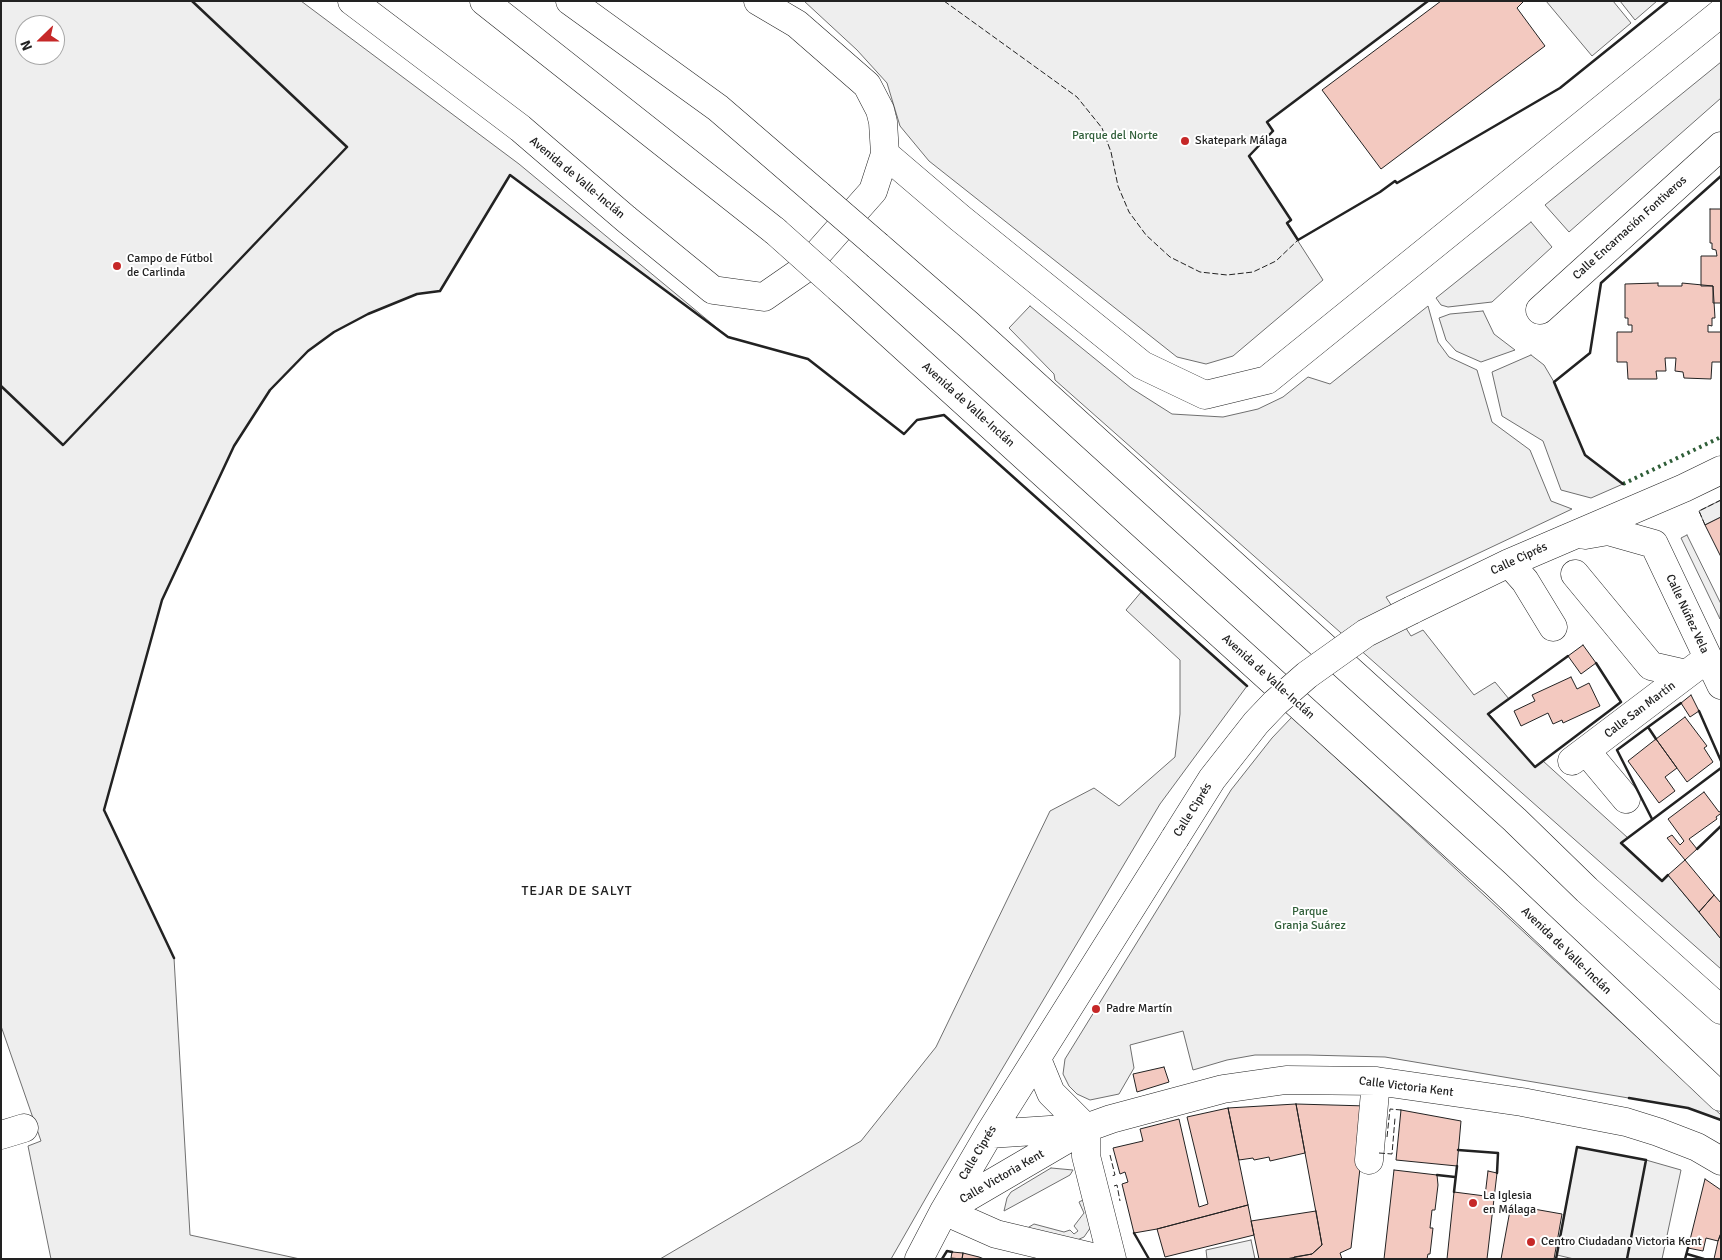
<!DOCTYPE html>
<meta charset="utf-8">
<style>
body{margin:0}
#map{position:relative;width:1722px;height:1260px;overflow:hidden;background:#fff;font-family:Signika,sans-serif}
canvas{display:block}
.frame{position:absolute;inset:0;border:2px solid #222;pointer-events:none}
.north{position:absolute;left:15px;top:15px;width:50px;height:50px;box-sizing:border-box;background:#fff;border:1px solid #a7a7a7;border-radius:50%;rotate:248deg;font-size:14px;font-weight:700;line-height:20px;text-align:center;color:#222}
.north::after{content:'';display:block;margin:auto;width:18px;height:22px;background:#c62828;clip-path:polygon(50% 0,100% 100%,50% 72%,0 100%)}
</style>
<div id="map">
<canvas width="1722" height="1260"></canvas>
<div class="frame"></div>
<div class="north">N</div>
</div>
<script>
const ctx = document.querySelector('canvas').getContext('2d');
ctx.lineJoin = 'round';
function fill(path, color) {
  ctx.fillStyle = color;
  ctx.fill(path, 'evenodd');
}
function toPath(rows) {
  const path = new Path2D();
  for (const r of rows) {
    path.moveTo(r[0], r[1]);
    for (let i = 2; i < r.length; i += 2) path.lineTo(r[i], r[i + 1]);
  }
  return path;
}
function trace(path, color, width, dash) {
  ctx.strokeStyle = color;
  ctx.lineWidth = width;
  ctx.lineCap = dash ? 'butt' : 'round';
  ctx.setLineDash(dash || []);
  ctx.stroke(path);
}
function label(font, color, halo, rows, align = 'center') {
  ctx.font = font + ' Signika,sans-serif';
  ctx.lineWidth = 4;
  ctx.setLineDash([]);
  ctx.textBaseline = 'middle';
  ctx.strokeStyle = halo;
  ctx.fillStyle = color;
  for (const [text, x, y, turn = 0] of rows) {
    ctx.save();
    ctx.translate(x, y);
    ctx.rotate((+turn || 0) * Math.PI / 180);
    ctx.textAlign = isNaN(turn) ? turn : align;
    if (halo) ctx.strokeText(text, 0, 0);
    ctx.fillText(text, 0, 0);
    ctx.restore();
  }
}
const green = toPath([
 [1,1,301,1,519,164,728,337,510,175,440,291,417,294,368,314,334,332,308,351,270,390,234,446,162,600,104,810,174,958,190,1235,300,1259,51,1259,28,1146,41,1141,1,1026,1,1],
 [25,25,55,25,55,55,25,55,25,25],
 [804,1,1428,1,1267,122,1273,131,1249,156,1291,220,1287,224,1323,280,1233,356,1206,364,1177,357,929,161,900,126,887,83,857,50,804,1],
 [1546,1,1613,1,1631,23,1592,56,1546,1],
 [1620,1,1657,1,1635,20,1620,1],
 [1721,62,1721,98,1569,232,1545,205,1721,62],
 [1531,222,1552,247,1492,302,1448,307,1441,305,1436,298,1531,222],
 [1030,306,1131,388,1172,414,1223,417,1258,409,1283,397,1308,377,1330,384,1428,306,1438,342,1449,357,1477,370,1492,422,1530,450,1551,501,1572,509,1386,597,1411,636,1423,630,1474,695,1495,682,1509,699,1489,714,1535,767,1543,761,1628,838,1622,843,1662,881,1668,875,1721,939,1721,969,1055,380,1054,374,1009,328,1030,306],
 [1483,311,1494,334,1515,350,1481,362,1456,351,1446,340,1439,318,1450,314,1483,311],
 [1531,355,1544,365,1554,382,1585,455,1623,484,1591,498,1561,490,1543,441,1502,416,1492,372,1531,355],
 [1721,500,1721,517,1705,525,1699,511,1721,500],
 [1687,535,1721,604,1720,619,1681,538,1687,535],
 [1142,591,1247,686,1160,804,939,1175,891,1259,660,1259,861,1141,936,1047,1050,811,1094,788,1119,806,1175,757,1180,714,1180,660,1126,610,1142,591],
 [1292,717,1721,1115,1721,1120,1688,1108,1385,1057,1308,1055,1255,1055,1227,1060,1193,1070,1183,1031,1130,1045,1134,1068,1119,1094,1090,1100,1077,1094,1069,1086,1063,1074,1065,1059,1231,790,1272,738,1292,717],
 [1577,1147,1646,1160,1681,1170,1662,1259,1574,1259,1557,1255,1577,1147],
 [1051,1168,1073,1170,1070,1175,1004,1211,1007,1198,1011,1192,1051,1168],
 [1089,1197,1093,1224,1084,1237,1077,1240,1024,1230,1034,1224,1064,1232,1070,1230,1074,1234,1078,1231,1074,1226,1084,1213,1079,1202,1089,1197],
 [1251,1240,1255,1259,1207,1259,1206,1250,1251,1240]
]);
fill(green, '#eee');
trace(green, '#6f6f6f', 1);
const building = toPath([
 [1441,1,1524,1,1517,8,1545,46,1381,169,1322,90,1441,1],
 [1710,209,1721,209,1721,303,1713,303,1713,286,1701,286,1701,256,1717,256,1716,250,1712,249,1712,243,1710,243,1710,209],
 [1658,283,1658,286,1682,286,1682,283,1713,286,1715,318,1712,318,1712,326,1708,325,1708,332,1721,332,1721,362,1712,362,1711,379,1684,378,1683,372,1675,371,1676,358,1665,358,1666,371,1656,371,1657,379,1628,379,1627,362,1617,362,1617,332,1632,332,1632,325,1628,325,1628,318,1625,318,1625,284,1658,283],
 [1721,517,1721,557,1705,525,1721,517],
 [1583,645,1596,663,1581,674,1568,656,1583,645],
 [1571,677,1577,689,1589,683,1600,706,1563,723,1562,720,1553,724,1548,713,1521,726,1514,711,1535,701,1532,695,1571,677],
 [1691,695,1699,711,1690,717,1681,703,1691,695],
 [1685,717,1707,746,1704,748,1713,762,1687,782,1656,739,1685,717],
 [1656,739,1677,768,1665,777,1675,791,1659,803,1628,761,1656,739],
 [1704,792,1719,812,1721,811,1721,815,1720,814,1716,817,1717,819,1689,839,1697,849,1685,860,1667,838,1672,835,1680,845,1684,841,1668,819,1704,792],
 [1685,860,1714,895,1699,912,1668,875,1685,860],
 [1714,895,1721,903,1721,939,1699,912,1714,895],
 [1164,1067,1169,1082,1137,1092,1133,1074,1164,1067],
 [1296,1104,1367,1106,1351,1248,1340,1253,1342,1259,1295,1259,1294,1257,1312,1254,1322,1245,1296,1104],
 [1296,1104,1305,1153,1270,1161,1269,1157,1254,1160,1253,1158,1239,1160,1228,1108,1296,1104],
 [1228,1108,1248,1205,1157,1229,1134,1233,1122,1184,1128,1182,1125,1172,1120,1174,1113,1148,1143,1141,1140,1129,1179,1119,1199,1207,1208,1204,1187,1117,1228,1108],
 [1401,1110,1461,1121,1457,1166,1396,1160,1401,1110],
 [1394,1170,1437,1175,1438,1185,1435,1210,1432,1210,1430,1228,1433,1228,1430,1254,1428,1254,1427,1259,1384,1259,1394,1170],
 [1488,1171,1497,1173,1487,1259,1447,1259,1454,1192,1485,1196,1488,1171],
 [1705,1179,1721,1190,1721,1233,1718,1241,1706,1238,1703,1251,1688,1248,1705,1179],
 [1248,1205,1254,1235,1165,1257,1157,1229,1248,1205],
 [1511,1205,1562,1214,1554,1259,1501,1259,1511,1205],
 [1316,1211,1322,1245,1312,1254,1286,1259,1259,1259,1251,1221,1316,1211],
 [1721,1233,1721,1259,1714,1259,1718,1241,1721,1233],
 [952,1252,963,1253,962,1259,951,1258,952,1252],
 [963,1253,979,1257,984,1259,962,1259,963,1253]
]);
fill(building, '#f3c9c0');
trace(building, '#222', 1);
const minor = toPath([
 [352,1,520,128,626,219,713,290,764,297,803,270,873,191,885,154,883,122,880,110,867,85,797,24,758,1],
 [885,154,960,218,1142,365,1205,395,1267,380,1721,13],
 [1540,310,1721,146],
 [1585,535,1608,531,1654,544],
 [1654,544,1721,685],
 [1509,563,1525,581,1553,627],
 [1575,574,1651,666,1686,674],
 [1412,610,1509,563,1684,488,1721,470],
 [1586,751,1626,799],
 [1572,761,1708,658],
 [1037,1059,1051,1093,1086,1128],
 [1086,1128,1086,1156,1112,1259],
 [989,1134,1080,1128],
 [1,1135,24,1128],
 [1369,1160,1376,1081],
 [944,1211,1086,1128,1111,1119,1223,1089,1286,1080,1376,1081,1522,1102,1626,1122,1658,1132,1697,1147,1721,1161],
 [944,1211,996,1234,1101,1259],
 [919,1259,944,1211,989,1134,1175,838]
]);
const major = toPath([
 [484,1,775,231],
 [570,1,718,108,819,195],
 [878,246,969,325,1515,820,1587,890,1721,1010],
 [840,289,1496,884,1721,1097]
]);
trace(minor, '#222', 29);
trace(major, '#222', 29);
trace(minor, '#fff', 28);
trace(major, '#fff', 28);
const minorBridge = toPath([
 [1175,838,1212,779,1256,723,1275,703,1307,675,1366,633,1412,610]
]);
const majorBridge = toPath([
 [819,195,878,246],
 [775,231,840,289]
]);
trace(minorBridge, '#222', 29, []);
trace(majorBridge, '#222', 29, []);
trace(minorBridge, '#fff', 28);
trace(majorBridge, '#fff', 28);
trace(toPath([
 [1623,484,1721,437]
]), '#2f5e38', 4, [2.5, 4]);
trace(toPath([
 [944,1,1077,97,1102,128,1111,152,1118,186,1129,212,1146,235,1170,257,1200,272,1227,275,1253,272,1276,261,1298,240],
 [1705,525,1699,511,1721,500],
 [1387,1137,1390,1109,1401,1110],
 [1379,1153,1392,1154,1395,1118],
 [1110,1155,1115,1175,1111,1176],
 [1114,1186,1117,1185,1120,1201]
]), '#222', 1, [6, 2.5]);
trace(toPath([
 [1428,1,1267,122,1273,131,1249,156,1291,220,1287,223,1298,240,1380,192,1395,181,1397,183,1560,88,1668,1],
 [1,386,63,445,347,147,192,1],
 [1623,484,1585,455,1554,382,1590,353,1601,283,1721,176],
 [1568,656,1488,714,1535,767,1621,702,1596,663],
 [1699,711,1721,761],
 [1648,727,1617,750,1652,819],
 [1656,739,1648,727,1681,703],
 [1697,849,1721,826],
 [1668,875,1662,881,1621,843,1721,768],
 [174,958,104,810,162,600,234,446,270,390,308,351,334,332,368,314,417,294,440,291,510,175,728,337,808,359,904,434,917,420,944,415,1247,686],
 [1629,1098,1688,1108,1721,1120],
 [1458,1150,1498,1153,1497,1173],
 [1437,1175,1455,1177],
 [1454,1192,1457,1166],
 [1134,1233,1149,1259],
 [1687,1254,1704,1259],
 [942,1259,947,1251,952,1252],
 [1556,1259,1577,1147,1646,1160,1627,1259],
 [1685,1259,1688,1248]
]), '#222', 2.5);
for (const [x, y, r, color] of [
 [1185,141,5,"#c62828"],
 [117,266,5,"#c62828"],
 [1096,1009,5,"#c62828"],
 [1473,1203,5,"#c62828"],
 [1531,1242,5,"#c62828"]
]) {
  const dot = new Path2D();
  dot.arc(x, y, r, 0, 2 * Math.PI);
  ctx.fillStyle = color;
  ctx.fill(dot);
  trace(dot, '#fff', 2);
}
label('12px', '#2f5e38', '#fff', [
 ["Parque del Norte",1115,136],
 ["Parque",1310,912],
 ["Granja Suárez",1310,926]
]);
label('12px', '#222', '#fff', [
 ["Skatepark Málaga",1195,141],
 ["Campo de Fútbol",127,259],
 ["de Carlinda",127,273],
 ["Padre Martín",1106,1009],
 ["La Iglesia",1483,1196],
 ["en Málaga",1483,1210],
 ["Centro Ciudadano Victoria Kent",1541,1242]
], 'left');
label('12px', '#222', '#fff', [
 ["Avenida de Valle-Inclán",577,178,40],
 ["Calle Encarnación Fontiveros",1630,228,-42],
 ["Avenida de Valle-Inclán",968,405,42],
 ["Calle Ciprés",1519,559,-25],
 ["Calle Núñez Vela",1687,614,65],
 ["Avenida de Valle-Inclán",1268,677,42],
 ["Calle San Martín",1640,710,-37],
 ["Calle Ciprés",1193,810,-58],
 ["Avenida de Valle-Inclán",1566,951,44],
 ["Calle Victoria Kent",1406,1087,7],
 ["Calle Ciprés",978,1153,-59],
 ["Calle Victoria Kent",1002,1177,-30]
]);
ctx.letterSpacing = '1px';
label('14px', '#222', '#fff', [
 ["TEJAR DE SALYT",577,891]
]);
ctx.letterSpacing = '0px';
</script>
